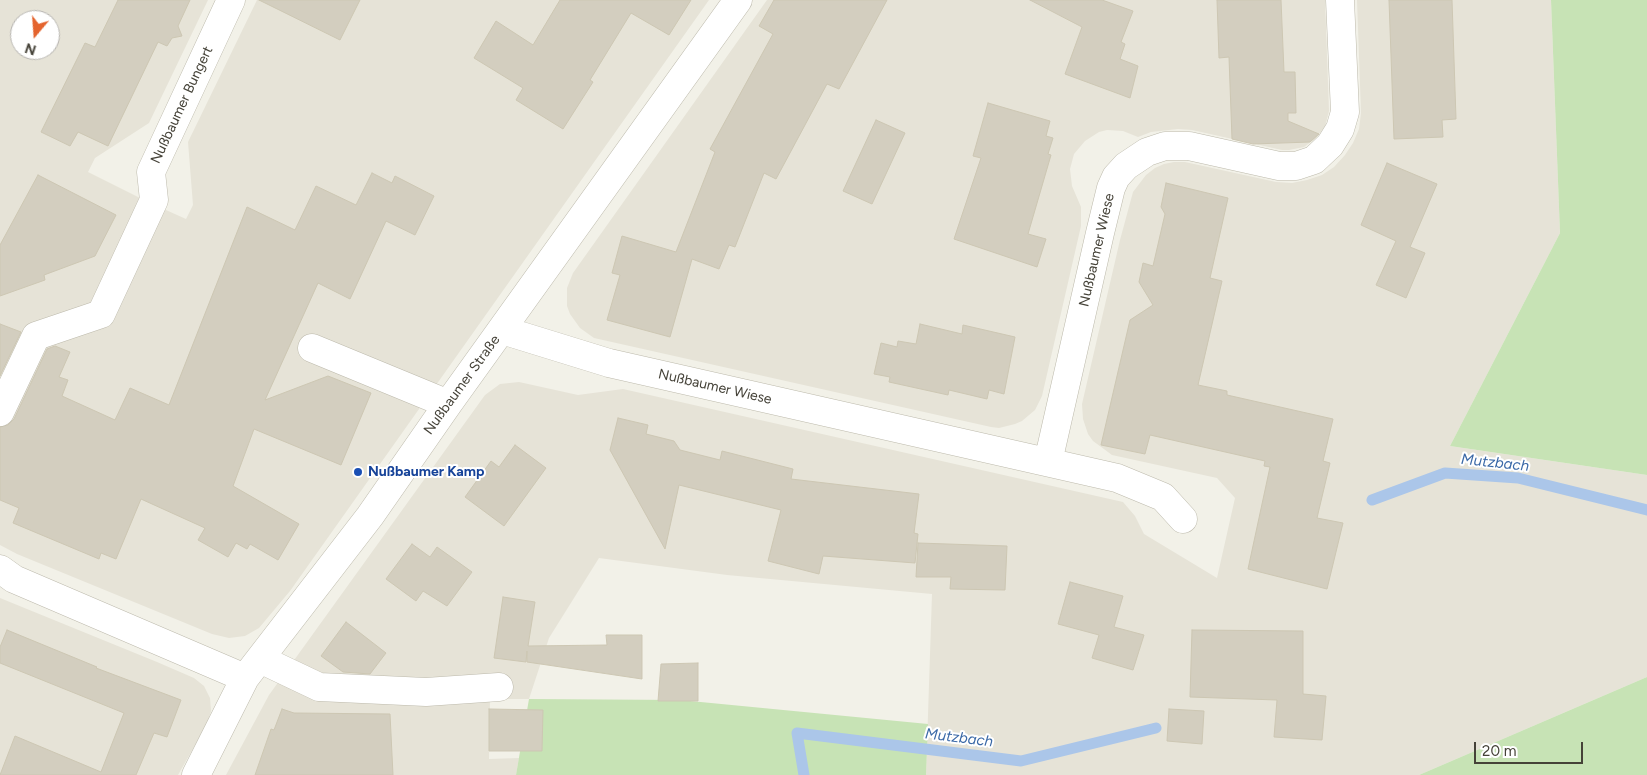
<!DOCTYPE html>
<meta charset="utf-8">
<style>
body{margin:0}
#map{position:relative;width:1647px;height:775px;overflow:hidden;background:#f2f1e8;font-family:Figtree,sans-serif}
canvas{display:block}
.north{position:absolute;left:10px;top:10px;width:50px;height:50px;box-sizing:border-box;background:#fff;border:1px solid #b5b3af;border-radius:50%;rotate:198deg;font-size:14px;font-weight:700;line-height:20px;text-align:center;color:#454238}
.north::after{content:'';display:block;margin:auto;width:18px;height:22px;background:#e4642e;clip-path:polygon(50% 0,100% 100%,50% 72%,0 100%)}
.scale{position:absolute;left:1474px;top:742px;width:109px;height:22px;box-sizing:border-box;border:2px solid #454238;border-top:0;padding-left:6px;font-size:15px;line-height:18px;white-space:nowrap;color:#454238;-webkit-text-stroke:4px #fff;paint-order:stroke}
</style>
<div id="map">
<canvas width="1647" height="775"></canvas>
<div class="north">N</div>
<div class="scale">20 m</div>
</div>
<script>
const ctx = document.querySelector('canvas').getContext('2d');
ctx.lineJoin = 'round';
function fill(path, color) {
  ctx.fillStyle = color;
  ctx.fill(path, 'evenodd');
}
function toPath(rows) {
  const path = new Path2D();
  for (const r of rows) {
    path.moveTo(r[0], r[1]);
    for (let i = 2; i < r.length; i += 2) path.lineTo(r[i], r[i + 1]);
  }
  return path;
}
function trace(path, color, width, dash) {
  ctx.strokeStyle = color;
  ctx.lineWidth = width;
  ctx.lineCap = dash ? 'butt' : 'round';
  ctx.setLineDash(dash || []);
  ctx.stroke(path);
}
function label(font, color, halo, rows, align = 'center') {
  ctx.font = font + ' Figtree,sans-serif';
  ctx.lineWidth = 4;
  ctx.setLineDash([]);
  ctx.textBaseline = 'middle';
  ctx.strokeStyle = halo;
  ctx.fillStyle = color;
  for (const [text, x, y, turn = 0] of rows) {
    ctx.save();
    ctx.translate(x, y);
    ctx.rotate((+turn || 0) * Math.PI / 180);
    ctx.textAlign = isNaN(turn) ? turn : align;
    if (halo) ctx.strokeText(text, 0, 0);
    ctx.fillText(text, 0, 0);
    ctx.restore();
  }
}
fill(toPath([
 [0,0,208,0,149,123,95,158,88,172,144,200,95,307,31,331,0,392],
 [20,20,50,20,50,50,20,50],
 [257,0,709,0,290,591,259,628,245,636,229,638,212,634,17,554,0,545,0,432,43,339,107,314,157,206,186,219,193,205,188,142],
 [767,0,1325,0,1329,111,1327,119,1325,126,1316,138,1304,147,1289,150,1282,150,1192,130,1178,129,1151,132,1138,137,1123,131,1107,130,1099,132,1085,141,1074,154,1070,169,1072,186,1081,207,1081,226,1042,396,1035,410,1022,421,1015,424,999,428,991,427,594,338,580,328,570,314,567,306,567,288,573,273],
 [1357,0,1551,0,1560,233,1450,446,1647,475,1647,677,1419,775,926,775,932,594,727,575,599,558,549,638,529,699,490,699,489,759,519,758,516,775,226,775,269,695,485,395,500,384,519,382,578,395,623,389,1123,502,1135,516,1144,534,1217,578,1235,498,1217,478,1112,455,1093,441,1088,434,1083,419,1082,404,1120,240,1133,192,1146,175,1155,168,1164,164,1174,162,1185,162,1276,182,1292,183,1307,180,1322,175,1334,167,1345,155,1353,143,1359,129,1361,113],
 [0,598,157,662,194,678,204,686,210,698,211,711,207,724,178,775,0,775]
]), '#e6e3d7');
fill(toPath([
 [1551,0,1647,0,1647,475,1450,446,1560,233],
 [1647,677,1647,775,1419,775],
 [529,699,680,700,928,724,926,775,516,775]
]), '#c7e3b5');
trace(toPath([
 [1372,500,1445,473,1518,478,1647,510],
 [804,775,797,733,1021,761,1156,728]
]), '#abc6e9', 11);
const building = toPath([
 [118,0,190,0,178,26,182,36,172,38,167,46,158,42,108,146,78,132,70,146,41,132,85,43,95,47,118,0],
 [259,0,360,0,340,40,259,0],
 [560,0,691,0,669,35,631,13,590,80,593,82,563,129,516,100,523,88,474,58,496,21,533,45,560,0],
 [774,0,887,0,839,89,827,84,776,179,764,173,735,247,729,245,719,269,692,259,670,337,607,320,620,275,612,273,622,236,676,252,715,152,710,149,773,34,759,26,774,0],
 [1030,0,1102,0,1133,11,1121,42,1125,44,1120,59,1138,66,1130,98,1065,74,1082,27,1030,0],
 [1217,0,1281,0,1284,72,1295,72,1296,113,1288,113,1288,121,1319,134,1310,142,1253,144,1232,139,1229,57,1219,58,1217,0],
 [1389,0,1452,0,1456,119,1442,120,1443,137,1394,139,1389,0],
 [988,103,1050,121,1046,136,1053,138,1048,154,1051,155,1028,234,1046,239,1037,267,954,239,981,158,973,156,988,103],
 [876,120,905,133,872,204,843,191,876,120],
 [1387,163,1437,184,1410,247,1425,253,1406,298,1376,285,1396,241,1361,225,1387,163],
 [372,173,392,183,395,176,434,196,415,235,386,221,350,299,318,283,265,400,328,376,371,393,341,465,254,429,233,486,299,524,278,560,250,544,247,549,236,543,228,557,198,540,205,528,141,499,116,559,101,553,99,559,13,523,19,508,0,500,0,427,8,425,14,419,47,349,55,346,70,352,59,377,68,380,62,396,115,420,130,388,169,405,247,207,295,230,316,186,356,205,372,173],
 [38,175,116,215,95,256,44,275,45,280,0,296,0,245,38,175],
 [1166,183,1228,198,1210,278,1222,281,1198,385,1227,391,1227,395,1333,419,1323,461,1330,463,1317,518,1343,523,1327,589,1248,569,1270,467,1264,466,1265,461,1150,435,1145,454,1101,445,1130,320,1153,305,1139,282,1143,263,1153,266,1165,214,1161,207,1166,183],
 [0,324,21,332,0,376,0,324],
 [920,324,962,334,963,325,1015,337,1004,394,989,390,987,399,949,390,948,395,889,382,890,377,874,374,881,343,897,347,898,341,916,344,920,324],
 [618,418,648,425,646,434,674,441,680,450,720,460,722,451,793,469,791,479,919,494,914,533,918,534,915,563,823,556,819,574,768,561,781,510,679,485,665,549,610,450,618,418],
 [515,445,546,468,504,526,465,497,491,461,499,467,515,445],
 [918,543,1007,546,1005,590,950,589,951,577,916,577,918,543],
 [412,544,430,557,437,547,472,572,447,606,423,591,416,601,386,579,412,544],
 [1070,582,1123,596,1114,627,1144,635,1133,670,1092,658,1099,635,1058,624,1070,582],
 [503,597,535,602,528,646,607,645,606,635,642,635,642,679,527,662,527,651,526,662,494,658,503,597],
 [346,622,386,653,370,674,343,672,321,656,346,622],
 [7,630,97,667,96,668,181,700,167,737,154,733,136,775,0,775,15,736,101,772,124,713,0,663,0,647,7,630],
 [1192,630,1303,631,1303,694,1326,696,1322,740,1274,737,1277,700,1190,697,1192,630],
 [698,663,698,701,658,701,661,664,698,663],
 [282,709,294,713,390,714,393,775,255,775,271,729,274,730,282,709],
 [489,709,543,710,542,751,489,751,489,709],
 [1169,709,1204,711,1202,744,1167,741,1169,709]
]);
fill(building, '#d3cebf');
trace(building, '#cdc7b3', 1);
const minor = toPath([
 [502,330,609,363,1117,478,1163,497,1183,519],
 [312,348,448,404],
 [0,412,36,336,101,314,154,200,151,172,231,0],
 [1048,462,1100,233,1111,188,1116,177,1126,166,1147,152,1165,146,1189,146,1279,166,1296,166,1314,160,1330,145,1340,129,1345,112,1340,0],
 [0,569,14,579,245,678],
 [260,659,319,687,426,692,499,687],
 [196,775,245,678,370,516,448,404,738,0]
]);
trace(minor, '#bdbaac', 29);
trace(minor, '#fff', 28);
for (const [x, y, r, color] of [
 [358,472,5,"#1a4fb4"]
]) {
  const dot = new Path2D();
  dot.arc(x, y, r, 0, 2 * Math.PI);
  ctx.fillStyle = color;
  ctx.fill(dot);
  trace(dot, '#fff', 2);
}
label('14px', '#454238', '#fff', [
 ["Nußbaumer Bungert",182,105,-65],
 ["Nußbaumer Wiese",1097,250,-77],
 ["Nußbaumer Straße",462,385,-54],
 ["Nußbaumer Wiese",715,387,13]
]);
label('bold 14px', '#164399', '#fff', [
 ["Nußbaumer Kamp",368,472]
], 'left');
label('italic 15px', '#3b69a7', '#fff', [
 ["Mutzbach",1495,463,6],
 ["Mutzbach",959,738,7]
]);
</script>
